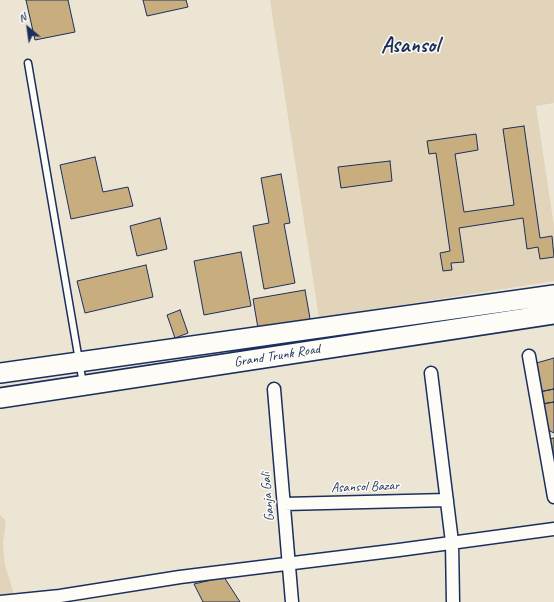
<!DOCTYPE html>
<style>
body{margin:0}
#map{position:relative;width:554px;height:602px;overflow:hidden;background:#ede5d3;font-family:Caveat,sans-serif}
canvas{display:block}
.north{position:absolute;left:8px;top:8px;width:40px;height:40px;-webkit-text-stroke:3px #fdfcf7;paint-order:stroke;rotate:331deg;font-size:11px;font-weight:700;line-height:16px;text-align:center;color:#1b2f5e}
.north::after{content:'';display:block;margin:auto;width:14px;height:18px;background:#1b2f5e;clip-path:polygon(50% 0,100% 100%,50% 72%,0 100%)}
</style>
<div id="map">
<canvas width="554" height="602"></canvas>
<div class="north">N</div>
</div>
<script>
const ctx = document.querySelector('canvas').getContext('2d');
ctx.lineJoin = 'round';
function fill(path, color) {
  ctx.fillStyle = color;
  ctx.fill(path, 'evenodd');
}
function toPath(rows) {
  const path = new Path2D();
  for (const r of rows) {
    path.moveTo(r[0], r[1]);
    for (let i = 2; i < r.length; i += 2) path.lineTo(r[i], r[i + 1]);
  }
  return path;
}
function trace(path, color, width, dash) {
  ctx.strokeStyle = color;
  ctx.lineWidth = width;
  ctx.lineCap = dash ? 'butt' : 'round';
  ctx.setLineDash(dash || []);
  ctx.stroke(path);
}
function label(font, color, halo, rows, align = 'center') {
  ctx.font = font + ' Caveat,sans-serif';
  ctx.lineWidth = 3;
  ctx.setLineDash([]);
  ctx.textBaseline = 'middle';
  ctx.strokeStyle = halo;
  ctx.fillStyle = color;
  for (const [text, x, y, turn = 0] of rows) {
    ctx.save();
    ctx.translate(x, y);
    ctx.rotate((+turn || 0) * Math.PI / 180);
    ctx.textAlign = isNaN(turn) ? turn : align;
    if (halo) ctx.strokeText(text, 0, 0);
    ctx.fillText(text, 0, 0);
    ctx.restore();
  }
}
fill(toPath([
 [270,0,554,0,554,103,536,106,554,226,554,281,319,318],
 [0,515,6,521,3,544,5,565,14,594,0,596]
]), '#e2d4ba');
const building = toPath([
 [26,0,68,0,75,32,35,40,26,0],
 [143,0,186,0,188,7,147,16,143,0],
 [524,126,540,238,552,236,554,257,540,259,538,247,527,249,523,218,459,228,464,262,451,263,452,270,443,271,440,253,450,251,436,153,429,154,427,141,476,134,478,150,455,154,464,212,514,205,503,129,524,126],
 [95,157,103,192,128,187,133,206,71,219,60,165,95,157],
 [390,161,392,181,341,188,338,167,390,161],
 [281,174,290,223,284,224,295,283,264,289,253,226,269,223,261,178,281,174],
 [160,218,167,249,137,256,130,226,160,218],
 [241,252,251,306,204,315,194,261,241,252],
 [146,265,153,297,85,313,77,281,146,265],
 [305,290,311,324,259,334,253,299,305,290],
 [180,310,188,333,175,338,167,315,180,310],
 [554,358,554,389,539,392,533,364,554,358],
 [554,389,554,402,542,404,539,392,554,389],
 [554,402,554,433,550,431,546,425,542,404,554,402],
 [554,438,554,487,546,440,554,438],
 [224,577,240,602,203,602,194,584,224,577]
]);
fill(building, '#c8ae7f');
trace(building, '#1b2f5e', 1);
const service = toPath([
 [28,63,83,384]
]);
const minor = toPath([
 [529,356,554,497],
 [431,373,452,542,453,602],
 [274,389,292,602],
 [284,504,447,500],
 [0,602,60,596,180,577,399,550,554,529]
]);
const primary = toPath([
 [0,373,554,295],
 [0,398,554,314]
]);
trace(service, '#1b2f5e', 9);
trace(minor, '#1b2f5e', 15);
trace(primary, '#1b2f5e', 22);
trace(service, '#fdfcf7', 6);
trace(minor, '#fdfcf7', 12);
trace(primary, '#fdfcf7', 19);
label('14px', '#1b2f5e', '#fdfcf7', [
 ["Grand Trunk Road",277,356,-9],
 ["Asansol Bazar",365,487,-2],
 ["Ganja Gali",268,497,-95]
]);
label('bold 22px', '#1b2f5e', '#fdfcf7', [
 ["Asansol",410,46]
]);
</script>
